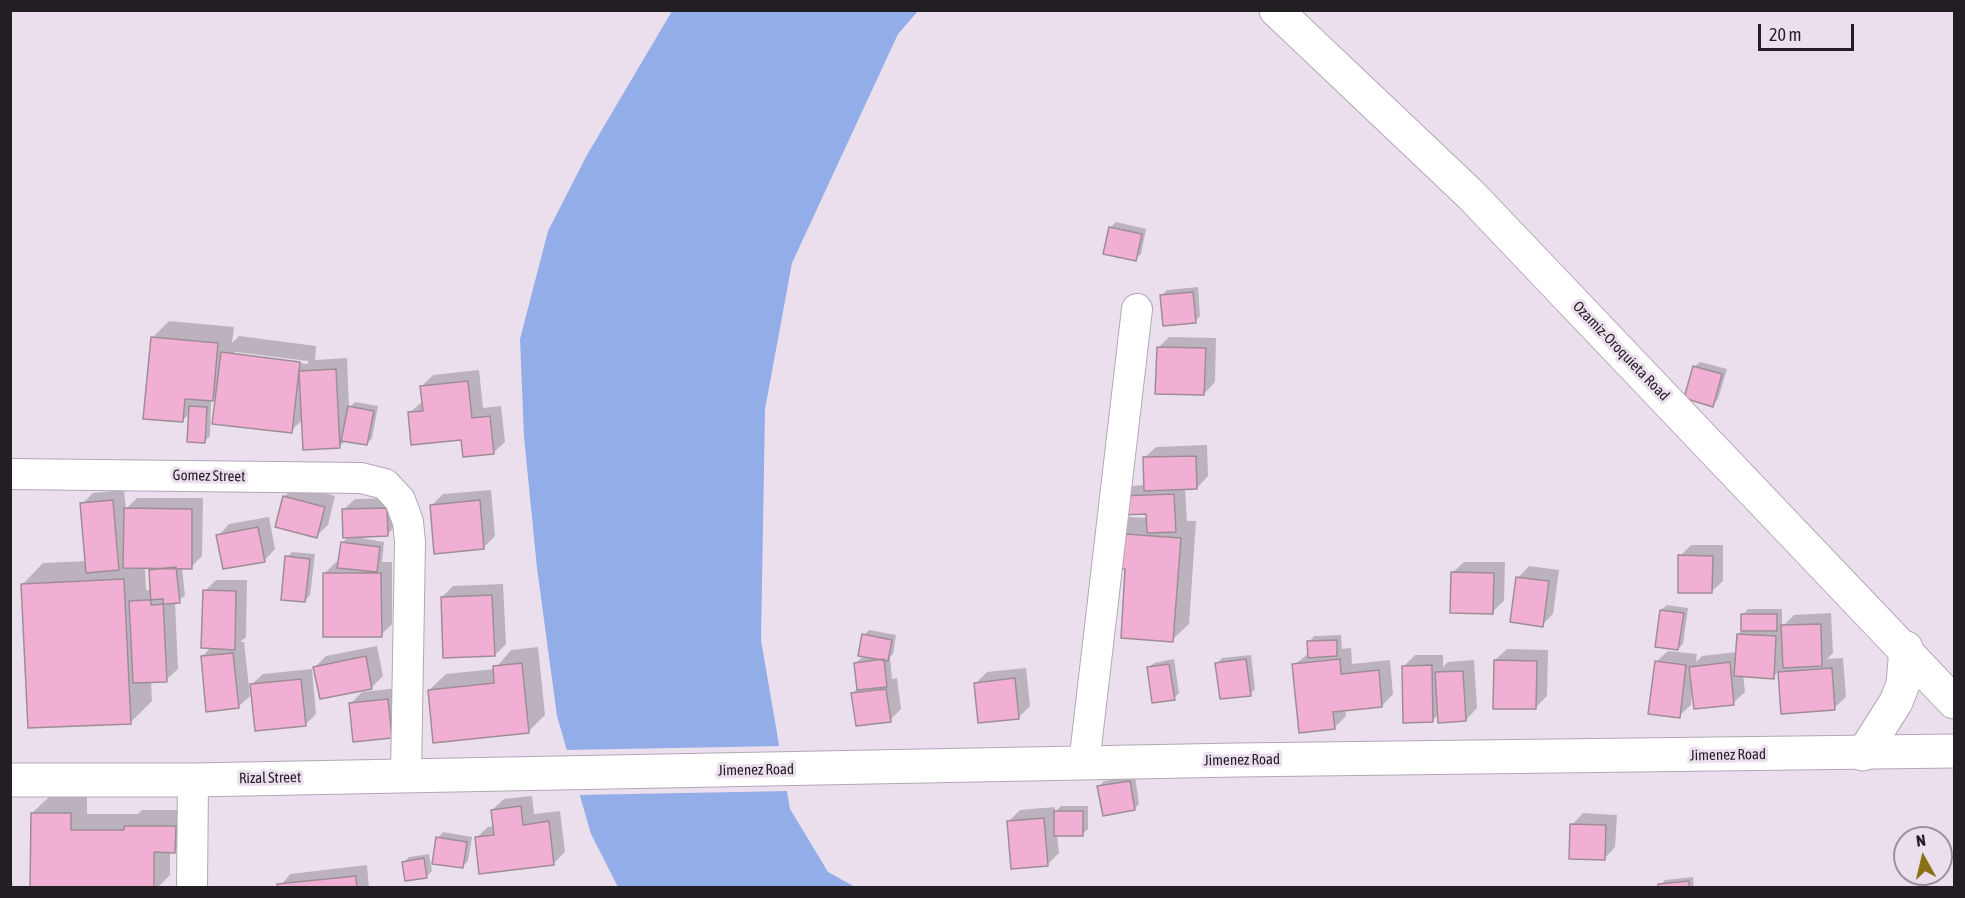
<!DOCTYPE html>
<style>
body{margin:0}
#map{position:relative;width:1965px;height:898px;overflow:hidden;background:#ebdfee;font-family:"Asap Condensed",sans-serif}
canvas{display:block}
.frame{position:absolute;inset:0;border:12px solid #231e24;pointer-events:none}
.north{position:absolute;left:1893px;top:826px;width:60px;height:60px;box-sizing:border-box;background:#ebdfee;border:2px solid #9b929d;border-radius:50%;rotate:352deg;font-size:16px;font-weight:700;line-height:24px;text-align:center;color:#231e24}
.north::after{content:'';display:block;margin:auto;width:21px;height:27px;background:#8a7113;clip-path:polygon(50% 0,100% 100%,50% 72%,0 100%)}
.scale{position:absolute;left:1758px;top:24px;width:96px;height:27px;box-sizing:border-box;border:3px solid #231e24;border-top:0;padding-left:8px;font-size:18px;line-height:21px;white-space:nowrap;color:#231e24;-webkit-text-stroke:4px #ebdfee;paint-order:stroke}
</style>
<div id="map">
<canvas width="1965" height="898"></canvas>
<div class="frame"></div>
<div class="north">N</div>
<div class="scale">20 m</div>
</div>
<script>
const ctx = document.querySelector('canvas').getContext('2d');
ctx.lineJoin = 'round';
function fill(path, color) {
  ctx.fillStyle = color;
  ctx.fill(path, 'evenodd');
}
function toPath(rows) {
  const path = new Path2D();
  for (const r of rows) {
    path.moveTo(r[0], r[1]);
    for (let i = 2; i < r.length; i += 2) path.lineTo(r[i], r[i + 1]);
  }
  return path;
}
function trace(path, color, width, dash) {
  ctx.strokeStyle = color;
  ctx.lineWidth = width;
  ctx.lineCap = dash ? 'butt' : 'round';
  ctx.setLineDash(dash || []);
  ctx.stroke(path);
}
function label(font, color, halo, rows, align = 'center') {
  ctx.font = font + ' "Asap Condensed",sans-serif';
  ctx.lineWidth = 6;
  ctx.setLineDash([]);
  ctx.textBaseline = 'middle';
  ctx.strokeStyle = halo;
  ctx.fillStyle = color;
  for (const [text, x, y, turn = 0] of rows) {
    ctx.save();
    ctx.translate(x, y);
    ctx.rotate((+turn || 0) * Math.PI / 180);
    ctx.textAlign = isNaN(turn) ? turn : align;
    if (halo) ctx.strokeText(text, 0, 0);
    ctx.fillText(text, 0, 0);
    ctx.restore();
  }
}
fill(toPath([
 [672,11,918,11,898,34,792,263,765,409,761,640,790,809,828,872,855,887,618,887,591,834,557,716,537,568,524,437,520,339,548,231,587,155]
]), '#92ade7');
fill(toPath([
 [782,746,790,791,577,795,564,750]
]), '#ebdfee');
fill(toPath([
 [1116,222,1146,229,1141,254,1135,259,1111,227],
 [1198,287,1200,316,1195,321,1162,295,1167,290],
 [169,321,234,327,232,343,239,336,316,346,315,360,347,358,349,408,355,402,378,406,372,438,367,444,346,440,339,447,303,419,291,431,217,395,211,401,210,436,205,441,190,413,182,421,152,338],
 [235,352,308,361,308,364,235,355],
 [1169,337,1216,338,1215,382,1204,394,1158,348],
 [1700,362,1727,369,1718,399,1713,405,1694,367],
 [479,370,483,408,501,406,505,442,493,453,409,413,423,401,422,386,433,375],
 [1207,445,1208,476,1197,488,1185,488,1187,521,1196,521,1189,624,1172,640,1127,568,1114,533,1130,517,1148,518,1147,512,1120,497,1132,486,1145,485,1144,458,1156,447],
 [296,485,335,496,328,525,316,536,284,497],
 [124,490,126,509,137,498,203,498,202,556,191,567,182,567,185,596,175,602,178,669,166,680,151,681,152,701,131,722,22,585,43,563,87,561,82,504,93,493],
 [145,567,154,567,150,570,152,590,146,590],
 [491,490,495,536,484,547,431,506,443,494],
 [398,498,398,523,387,535,350,536,384,542,382,562,392,562,392,624,381,635,324,574,336,562,340,562,342,543,349,536,343,510,355,499],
 [269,517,275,549,264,561,218,536,229,524],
 [1691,545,1723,545,1723,581,1711,592,1680,556],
 [292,552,315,554,310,595,305,601,287,557],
 [1464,562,1505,562,1504,601,1492,612,1452,573],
 [1529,566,1559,570,1553,614,1542,625,1518,578],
 [216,580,247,580,246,637,240,642,244,642,250,696,238,707,202,657,211,647,205,591],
 [503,584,506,644,495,655,442,597,453,586],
 [1667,605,1688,608,1683,644,1678,649,1661,610],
 [1748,609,1782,609,1782,627,1794,615,1831,613,1833,653,1827,659,1843,658,1846,697,1834,708,1782,712,1779,671,1773,677,1743,675,1745,692,1733,703,1692,693,1691,705,1679,716,1656,662,1668,651,1697,654,1696,662,1702,656,1737,652,1738,634,1743,630,1743,615],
 [869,630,896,635,893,654,890,657,892,679,897,678,901,709,890,720,853,693,858,688,856,663,861,658,869,657,864,635],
 [1341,635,1342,649,1351,648,1352,664,1390,660,1393,694,1382,706,1345,710,1346,716,1335,727,1294,665,1309,653,1309,642,1314,636],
 [377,646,383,676,372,687,321,697,315,667,326,656],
 [538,647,545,715,528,732,429,690,446,674,495,669,511,650],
 [1507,649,1548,650,1547,696,1535,708,1495,660],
 [1251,655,1255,689,1250,694,1217,664,1222,658],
 [1415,655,1443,655,1443,667,1448,662,1474,660,1477,708,1466,720,1439,714,1432,721,1404,666],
 [1174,659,1179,693,1174,698,1148,668,1154,663],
 [1026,668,1030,706,1018,718,976,683,987,672],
 [312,669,316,714,305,725,251,685,263,674],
 [399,688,402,726,391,737,351,703,362,692],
 [1135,776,1139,804,1134,809,1099,787,1104,781],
 [532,796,534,814,560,811,565,852,554,863,476,838,488,827,494,826,492,810,504,799],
 [49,797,87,797,87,814,138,814,142,810,192,810,191,835,174,851,170,851,170,875,157,888,31,888,32,813],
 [1061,806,1088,806,1088,829,1082,834,1057,834,1059,853,1048,864,1009,821,1020,810,1055,807,1055,812],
 [1583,813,1617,815,1615,847,1604,859,1572,825],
 [443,832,472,837,468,861,462,867,438,838],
 [429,854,432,871,427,876,403,863,409,857],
 [10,865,13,888,10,888],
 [367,865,369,888,279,888,290,874],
 [1693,877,1694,888,1659,888,1665,880]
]), '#0003');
const building = toPath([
 [1109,227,1142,234,1136,261,1103,254,1109,227],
 [1193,292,1196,323,1163,326,1160,295,1193,292],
 [151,337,218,343,213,401,185,399,183,422,143,419,151,337],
 [1157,347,1206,348,1204,395,1155,394,1157,347],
 [221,352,300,362,292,433,212,424,221,352],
 [1693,366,1722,374,1713,407,1684,398,1693,366],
 [336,369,340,448,303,450,299,371,336,369],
 [468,381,472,418,490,416,494,454,463,457,461,440,411,445,408,412,423,411,420,386,468,381],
 [189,406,207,407,205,443,187,442,189,406],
 [348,406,374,411,367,445,341,441,348,406],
 [1196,456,1197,489,1144,491,1143,457,1196,456],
 [1174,494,1176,532,1147,533,1146,514,1120,515,1119,496,1174,494],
 [283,496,325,507,317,538,275,527,283,496],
 [113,500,119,570,86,573,80,503,113,500],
 [480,500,484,549,434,554,430,505,480,500],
 [124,508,192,509,192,569,123,568,124,508],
 [387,508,388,536,343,538,342,509,387,508],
 [258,527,265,562,223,569,216,535,258,527],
 [1112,533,1181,538,1173,642,1121,638,1125,569,1110,568,1112,533],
 [341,542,380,547,377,572,337,568,341,542],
 [1678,555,1713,556,1712,593,1678,593,1678,555],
 [285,556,310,559,305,602,281,600,285,556],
 [176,567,180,603,151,605,149,570,176,567],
 [1451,572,1494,573,1493,614,1450,613,1451,572],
 [323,573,381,573,382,637,323,637,323,573],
 [1516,577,1549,581,1543,627,1510,622,1516,577],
 [124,579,131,724,28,728,21,584,124,579],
 [203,590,236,591,235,650,201,648,203,590],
 [492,595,495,656,443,658,441,597,492,595],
 [163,599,167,682,133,683,129,601,163,599],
 [1660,610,1684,613,1678,650,1655,647,1660,610],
 [1741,614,1777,614,1777,631,1741,631,1741,614],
 [1821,624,1822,666,1783,668,1781,625,1821,624],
 [862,634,892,640,888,661,858,656,862,634],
 [1737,634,1776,636,1774,679,1734,676,1737,634],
 [1337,640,1337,656,1308,658,1307,641,1337,640],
 [233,653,239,708,206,712,201,656,233,653],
 [366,656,372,689,320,699,313,667,366,656],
 [884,659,887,687,857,690,854,663,884,659],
 [1246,659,1251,696,1220,699,1215,663,1246,659],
 [1340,659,1341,674,1379,670,1382,707,1333,712,1335,729,1299,733,1292,664,1340,659],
 [1494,660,1537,661,1536,709,1493,709,1494,660],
 [1655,661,1686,665,1680,718,1648,714,1655,661],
 [1730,662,1734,705,1694,709,1689,667,1730,662],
 [522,663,529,733,433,743,428,690,494,683,493,666,522,663],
 [1169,664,1175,700,1152,703,1147,667,1169,664],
 [1432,665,1433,722,1403,723,1402,666,1432,665],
 [1832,668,1835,710,1781,714,1778,672,1832,668],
 [1463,671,1466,721,1438,723,1435,672,1463,671],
 [1015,678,1019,719,978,723,974,683,1015,678],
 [301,679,306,726,255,731,250,684,301,679],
 [886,689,891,722,856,726,851,693,886,689],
 [388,699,392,738,353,742,349,703,388,699],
 [1130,781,1135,810,1103,816,1097,786,1130,781],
 [521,806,523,825,549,821,554,865,479,874,475,837,494,835,491,810,521,806],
 [1054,811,1083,811,1083,836,1054,836,1054,811],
 [31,813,71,813,71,830,124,830,124,826,176,826,175,853,154,852,154,888,30,888,31,813],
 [1044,818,1048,866,1011,869,1007,821,1044,818],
 [1570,824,1606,825,1605,860,1569,859,1570,824],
 [436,837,467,842,463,868,432,864,436,837],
 [424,858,427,878,405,881,402,862,424,858],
 [356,876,357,888,278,888,277,884,356,876],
 [1689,881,1689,888,1658,888,1658,884,1689,881]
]);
fill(building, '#f1afd3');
trace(building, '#9e8d95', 1.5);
const street = toPath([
 [10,474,361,478,385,484,400,500,408,522,410,542,406,775],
 [1084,764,1137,309],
 [192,888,193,780]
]);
const secondary = toPath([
 [10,780,193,780,1237,760,1954,751]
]);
const highway = toPath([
 [1276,10,1471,195,1954,702],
 [1863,754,1896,702,1903,684,1906,648]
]);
trace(street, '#b2a7b5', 32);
trace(secondary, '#b2a7b5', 35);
trace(highway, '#b2a7b5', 35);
trace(street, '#fff', 30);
trace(secondary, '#fff', 33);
trace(highway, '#fff', 33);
label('15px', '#231e24', '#ebdfee', [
 ["Ozamiz-Oroquieta Road",1621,351,46],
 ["Gomez Street",209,476,1],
 ["Jimenez Road",1728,755,-1],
 ["Jimenez Road",1242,760,-1],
 ["Jimenez Road",756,770,-1],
 ["Rizal Street",270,778,-1]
]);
</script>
